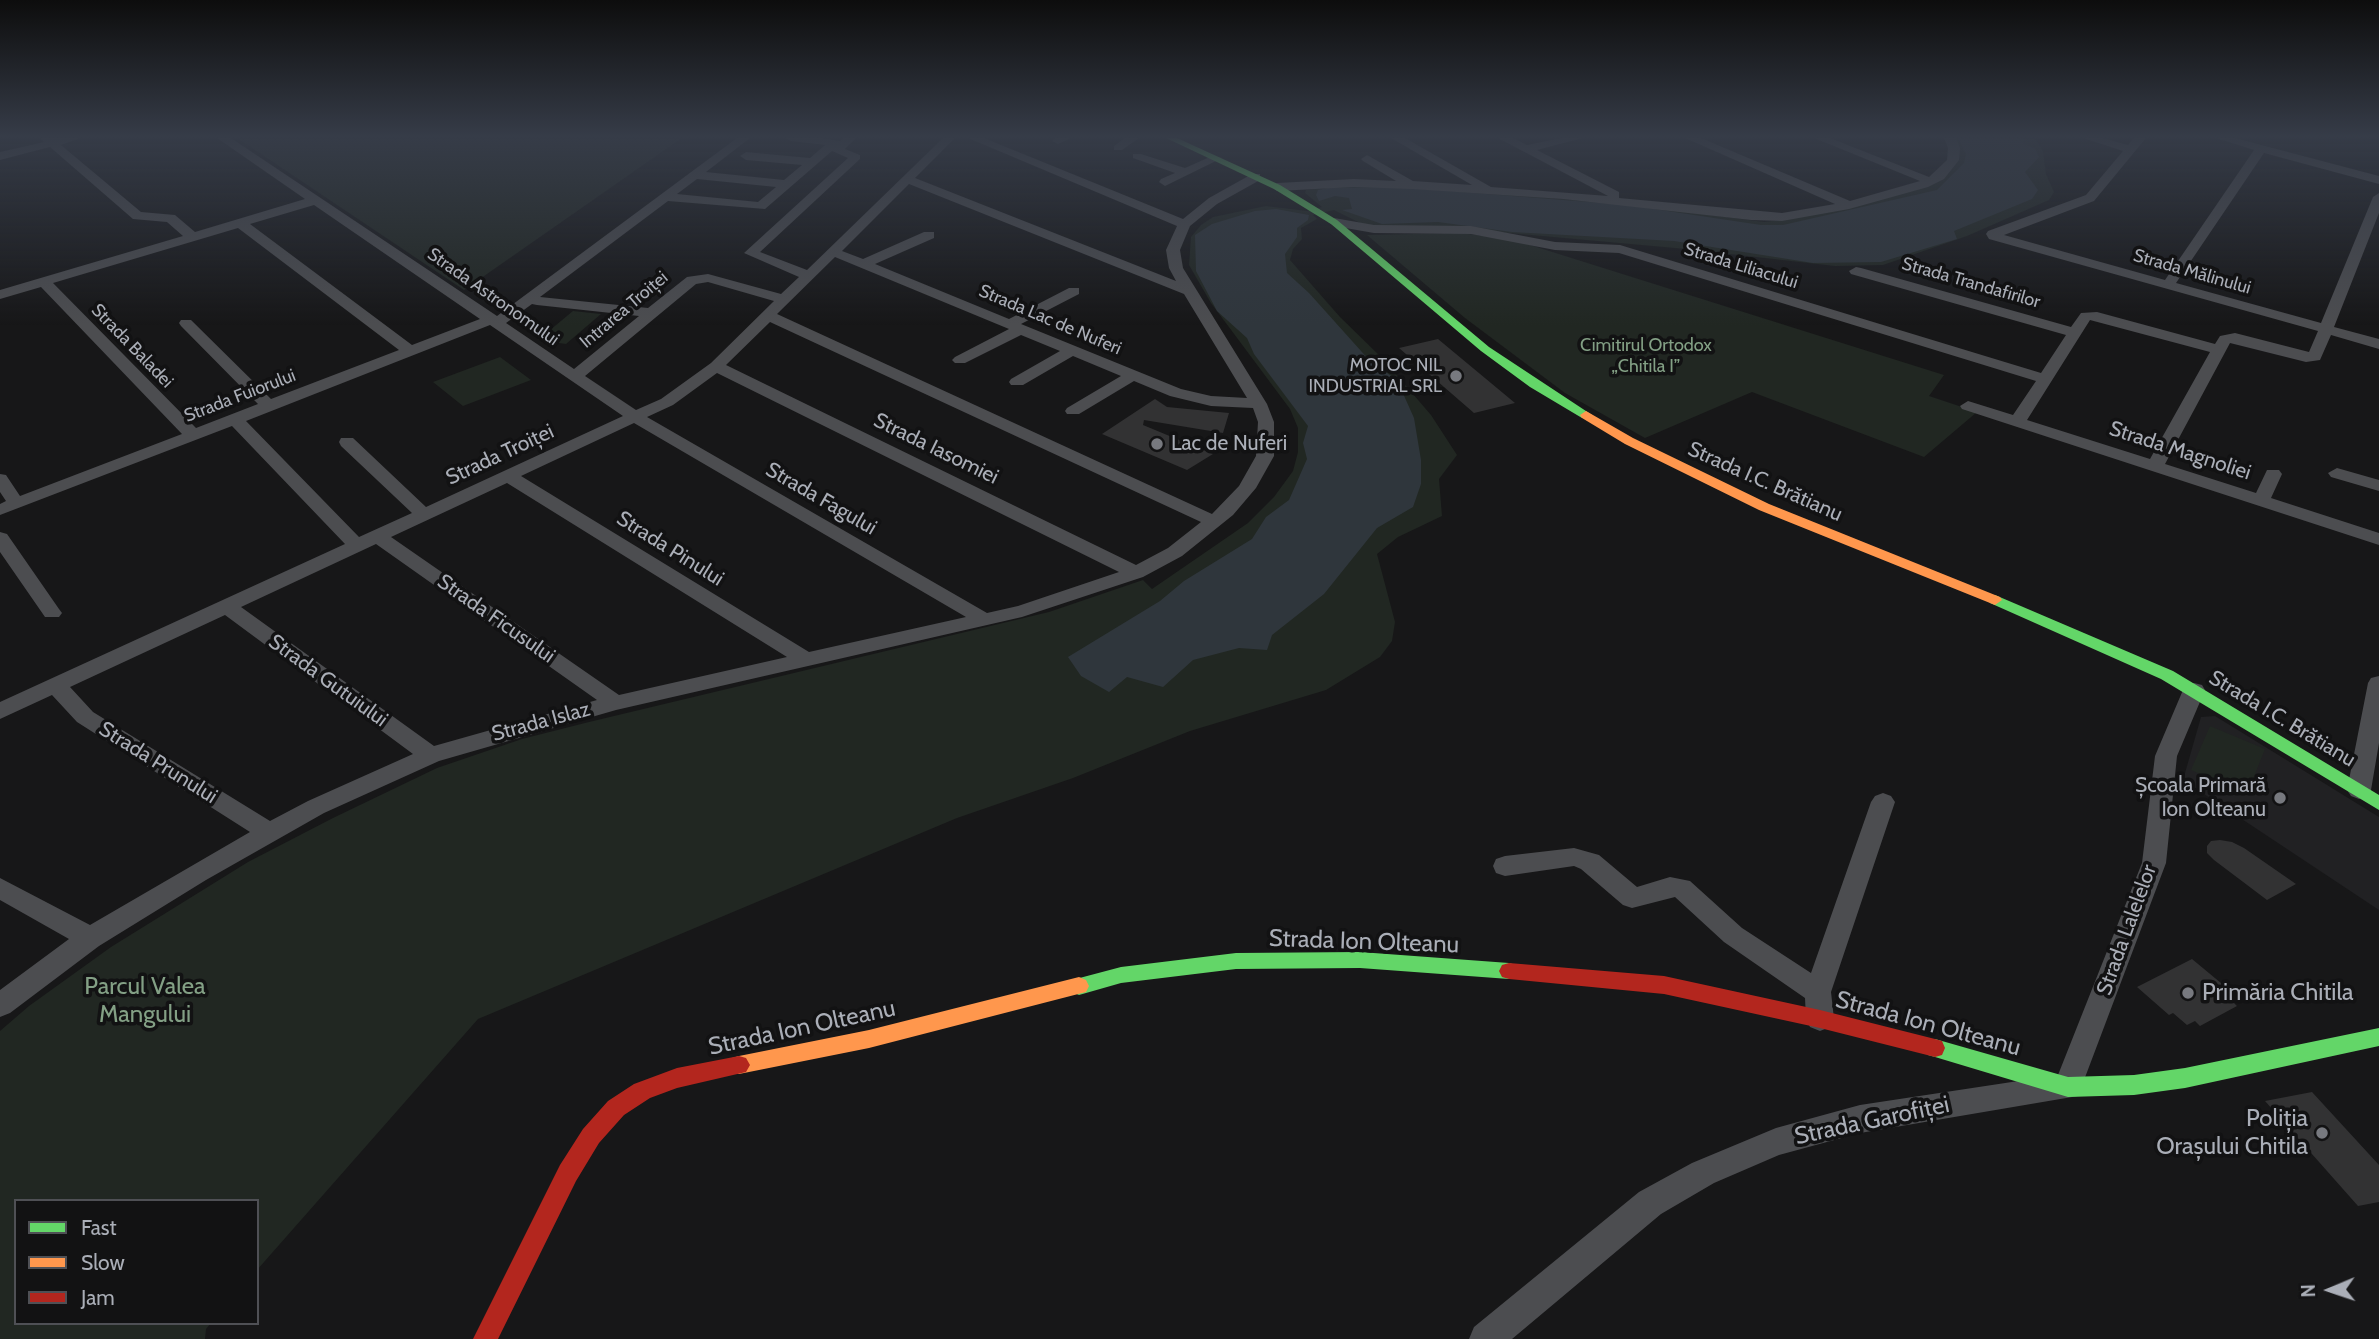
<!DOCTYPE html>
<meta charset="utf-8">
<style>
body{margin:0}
#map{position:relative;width:2379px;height:1339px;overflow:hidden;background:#171718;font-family:Cabin,sans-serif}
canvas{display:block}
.legend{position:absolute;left:14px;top:1199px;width:245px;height:126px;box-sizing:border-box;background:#121213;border:2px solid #4f5055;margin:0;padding:9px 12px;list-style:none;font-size:21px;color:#aaaeb7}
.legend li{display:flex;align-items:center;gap:14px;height:35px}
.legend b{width:35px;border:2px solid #4f5055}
.north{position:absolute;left:2295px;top:1255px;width:70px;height:70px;-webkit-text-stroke:5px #121213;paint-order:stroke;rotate:268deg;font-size:19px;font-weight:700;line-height:28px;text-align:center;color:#aaaeb7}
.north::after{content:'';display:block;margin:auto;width:24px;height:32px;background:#aaaeb7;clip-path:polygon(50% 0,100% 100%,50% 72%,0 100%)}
</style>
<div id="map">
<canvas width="2379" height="1339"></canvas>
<ul class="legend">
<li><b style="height:9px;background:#63d668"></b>Fast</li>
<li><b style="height:9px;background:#ff974d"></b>Slow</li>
<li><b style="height:9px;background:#b3261e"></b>Jam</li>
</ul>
<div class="north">N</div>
</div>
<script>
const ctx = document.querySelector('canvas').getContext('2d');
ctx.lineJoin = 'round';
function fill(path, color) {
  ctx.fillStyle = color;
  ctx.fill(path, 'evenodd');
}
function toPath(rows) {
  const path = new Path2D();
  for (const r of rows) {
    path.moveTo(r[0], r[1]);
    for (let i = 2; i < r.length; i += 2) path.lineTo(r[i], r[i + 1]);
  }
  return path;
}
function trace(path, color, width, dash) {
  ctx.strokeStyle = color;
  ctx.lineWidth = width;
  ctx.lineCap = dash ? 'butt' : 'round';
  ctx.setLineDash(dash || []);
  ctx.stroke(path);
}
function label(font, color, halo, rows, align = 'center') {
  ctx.font = font + ' Cabin,sans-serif';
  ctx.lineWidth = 7;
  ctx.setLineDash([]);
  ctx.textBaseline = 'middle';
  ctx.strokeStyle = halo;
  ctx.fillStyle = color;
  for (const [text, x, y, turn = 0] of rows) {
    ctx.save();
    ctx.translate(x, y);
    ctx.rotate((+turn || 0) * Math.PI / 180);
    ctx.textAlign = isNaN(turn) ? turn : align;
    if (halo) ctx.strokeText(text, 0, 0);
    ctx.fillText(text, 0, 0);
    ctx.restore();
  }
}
fill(toPath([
 [2215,716,2379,817,2379,910,2183,780,2201,717]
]), '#212123');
fill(toPath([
 [237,138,682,138,464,290],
 [1948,138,2035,138,2043,151,2046,174,2054,192,2049,200,1967,236,1883,265,1835,266,1686,249,1509,233,1368,227,1334,210,1313,215,1317,219,1301,228,1302,239,1293,249,1290,260,1340,317,1382,358,1431,415,1457,455,1439,479,1442,516,1398,537,1377,554,1395,622,1392,641,1380,657,1326,690,1190,731,1073,778,957,818,478,1019,257,1270,257,1201,16,1201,16,1323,211,1323,206,1329,205,1339,0,1339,0,1031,29,1006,111,947,248,862,333,818,437,768,522,739,589,722,1049,612,1143,580,1152,589,1248,523,1274,497,1293,471,1298,452,1298,428,1290,409,1211,303,1189,265,1191,237,1201,225,1213,217,1266,206,1307,211,1322,207,1305,193,1306,190,1357,185,1483,192,1644,206,1764,222,1789,219,1924,187,1955,163],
 [1459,233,1511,239,1944,375,1929,396,1977,412,1924,457,1752,392,1645,438,1565,393,1465,318,1367,235],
 [573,311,601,314,566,344,538,340],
 [500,357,531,380,463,406,433,382],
 [2210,726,2265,749,2247,794,2191,770]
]), '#212722');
fill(toPath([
 [1958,138,2023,138,2025,140,2021,142,2035,149,2039,157,2025,172,2038,190,2032,199,1954,231,1957,239,1881,262,1813,263,1674,241,1512,232,1438,222,1382,224,1342,210,1352,209,1349,198,1335,196,1319,201,1316,195,1318,190,1328,188,1397,187,1627,205,1761,225,1783,225,1937,190,1964,163,1966,154],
 [1276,209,1309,215,1308,220,1297,228,1297,237,1285,254,1287,273,1309,293,1370,361,1397,380,1414,418,1421,460,1421,484,1413,507,1377,528,1324,594,1272,635,1267,650,1239,648,1193,660,1163,687,1127,677,1109,692,1081,676,1068,657,1160,601,1184,581,1252,539,1266,517,1289,500,1307,459,1303,443,1308,426,1254,354,1247,338,1217,311,1196,271,1195,235,1212,224,1255,211]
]), '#2f363c');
fill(toPath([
 [1438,339,1515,403,1474,413,1399,348],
 [1155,399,1167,407,1229,413,1223,433,1144,420,1143,425,1213,454,1187,470,1102,434],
 [2220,840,2232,842,2244,848,2296,884,2267,900,2214,860,2207,853,2207,846,2211,841],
 [2192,959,2239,998,2232,1001,2237,1006,2200,1026,2195,1021,2187,1025,2173,1013,2169,1015,2137,987],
 [2312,1092,2379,1165,2379,1202,2358,1206,2265,1101]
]), '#323233');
fill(toPath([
 [40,138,80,138,61,145,141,212,175,215,195,232,305,199,217,138,231,138,497,316,737,138,750,138,706,172,784,180,802,165,746,160,740,156,746,152,810,158,825,145,791,141,785,138,821,138,840,141,843,138,856,138,845,149,860,155,860,159,760,252,807,270,943,138,955,138,915,178,1176,281,1169,268,1166,250,1177,226,968,138,984,138,1183,219,1209,198,1252,174,1260,174,1260,180,1217,204,1190,226,1180,250,1183,268,1267,404,1274,422,1274,456,1256,488,1233,515,1182,556,1143,577,1022,617,616,710,439,761,324,813,206,880,99,946,10,1013,0,1017,0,990,69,939,0,900,0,878,90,925,250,832,77,722,52,695,0,719,0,702,345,544,232,426,0,515,0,504,6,501,0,492,0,474,6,475,20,496,182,434,41,287,0,299,0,290,183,236,167,222,133,219,50,147,0,160,0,152,44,142,40,138],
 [832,151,848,158,744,253,799,277,781,294,708,274,687,277,648,308,540,297,668,201,765,209,832,151],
 [697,179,776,187,758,202,677,194,697,179],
 [909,184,1184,294,1247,398,1211,396,1181,389,1021,324,1079,294,1079,288,1069,288,1009,319,875,264,934,238,934,232,924,232,863,259,842,251,909,184],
 [314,205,480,319,412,345,250,224,314,205],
 [238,228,399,350,271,399,191,320,181,320,179,323,181,326,258,404,196,428,53,283,238,228],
 [835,257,1009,329,955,357,952,360,955,363,965,363,1021,335,1060,351,1011,379,1009,382,1011,385,1023,385,1073,356,1121,376,1067,408,1065,411,1067,414,1079,414,1134,381,1170,396,1211,406,1253,408,1258,422,1256,456,1239,486,1212,514,777,314,835,257],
 [708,282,774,301,711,363,661,399,636,410,585,376,696,284,708,282],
 [532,304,537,305,639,316,574,369,506,323,532,304],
 [770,322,1201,522,1168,548,1136,565,726,365,770,322],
 [490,325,623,416,426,507,353,438,341,438,339,442,341,446,412,513,359,537,246,421,490,325],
 [717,373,1119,572,1018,606,987,613,647,417,673,405,717,373],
 [634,423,966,617,809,652,521,476,634,423],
 [507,483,787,657,619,695,391,537,507,483],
 [376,544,597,700,434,746,241,607,376,544],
 [225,615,413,754,308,801,270,821,93,712,70,687,225,615],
 [1055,138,1071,138,1058,144,1052,141,1055,138],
 [1125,138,1139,138,1122,150,1114,150,1114,146,1125,138],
 [1391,138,1405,138,1491,187,1608,196,1498,138,1513,138,1527,145,1562,138,1583,138,1537,150,1619,192,1619,198,1782,213,1835,204,1685,138,1701,138,1850,201,1920,181,1814,138,1830,138,1929,177,1947,160,1948,148,1944,138,1956,138,1960,148,1959,160,1944,179,1928,187,1849,209,1782,221,1751,220,1563,199,1412,189,1354,187,1277,191,1271,187,1277,183,1354,179,1396,181,1363,161,1361,159,1367,155,1413,181,1472,185,1391,138],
 [2083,138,2102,138,2128,145,2134,138,2146,138,2094,201,2004,235,2165,280,2254,150,2216,138,2235,138,2379,176,2379,184,2264,153,2176,283,2321,323,2373,197,2379,193,2379,213,2334,327,2379,339,2379,349,2331,335,2320,360,2306,362,2230,343,2165,464,2256,493,2267,470,2279,470,2282,474,2271,498,2379,533,2379,545,1962,409,1960,406,1968,401,2013,415,2036,381,1619,253,1555,250,1471,234,1374,233,1334,226,1328,222,1334,218,1374,225,1471,226,1555,242,1620,245,2041,373,2066,335,1851,274,1849,271,1856,267,1861,268,2071,327,2081,313,2097,312,2215,344,2220,336,2235,333,2309,352,2318,331,1989,239,1986,234,1988,231,2086,195,2123,151,2083,138],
 [2090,320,2210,352,2150,459,2027,420,2090,320],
 [1133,154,1141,154,1185,168,1212,156,1222,158,1165,186,1159,182,1161,179,1175,173,1133,158,1133,154],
 [2337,468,2379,480,2379,491,2331,477,2328,473,2337,468],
 [0,532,7,534,59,609,62,613,59,617,45,617,0,552,0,532],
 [2379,676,2379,743,2371,790,2367,796,2359,799,2351,796,2347,790,2368,683,2371,678,2379,676],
 [2194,683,2202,685,2205,690,2177,756,2166,863,2078,1096,1860,1133,1779,1155,1714,1183,1661,1214,1512,1339,1469,1339,1474,1327,1639,1192,1692,1163,1776,1128,1860,1105,2058,1075,2142,863,2155,756,2183,690,2186,685,2194,683],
 [1883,793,1891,796,1895,802,1831,992,1834,1019,1830,1027,1820,1031,1810,1027,1806,1019,1805,998,1724,942,1675,897,1632,908,1623,905,1581,869,1574,866,1505,876,1496,873,1493,866,1496,859,1505,856,1574,848,1599,855,1637,887,1670,877,1690,881,1742,928,1811,973,1871,802,1875,796,1883,793]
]), '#4c4d50');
fill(toPath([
 [1166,138,1177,138,1280,185,1337,220,1489,347,1592,415,1590,418,1582,418,1530,387,1481,351,1331,224,1274,189,1166,138],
 [1995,595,2173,671,2379,795,2379,810,2161,679,1990,603,1988,600,1990,597,1995,595],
 [1360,952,1509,963,1516,965,1519,971,1516,977,1509,979,1360,968,1236,969,1121,983,1079,995,1072,992,1069,986,1072,980,1121,967,1236,953,1360,952],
 [2379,1028,2379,1046,2185,1088,2134,1095,2068,1097,1935,1057,1928,1055,1925,1048,1928,1041,1935,1039,2068,1077,2134,1075,2185,1068,2379,1028]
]), '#63d668');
fill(toPath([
 [1586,411,1633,438,1769,504,2000,597,2002,600,1995,605,1990,603,1759,510,1625,444,1582,418,1580,415,1586,411],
 [1079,977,1086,980,1089,986,1086,992,869,1048,739,1074,732,1072,728,1065,732,1058,739,1056,869,1030,1079,977]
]), '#ff974d');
fill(toPath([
 [1509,963,1664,976,1820,1010,1935,1039,1942,1041,1945,1048,1942,1055,1935,1057,1820,1028,1664,994,1509,979,1502,977,1499,971,1502,965,1509,963],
 [739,1056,746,1058,750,1065,746,1072,677,1088,650,1098,624,1115,599,1143,576,1181,498,1339,473,1339,560,1165,583,1129,608,1101,634,1084,677,1068,739,1056]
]), '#b3261e');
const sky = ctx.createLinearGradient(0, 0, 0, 325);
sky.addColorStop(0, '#0d0d0d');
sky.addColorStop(0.42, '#363c48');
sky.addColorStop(1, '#363c4800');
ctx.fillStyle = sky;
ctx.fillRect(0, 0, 2379, 325);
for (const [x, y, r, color] of [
 [1456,376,7,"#77797f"],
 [1157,444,7,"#77797f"],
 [2280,798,7,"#77797f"],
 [2188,993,7,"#77797f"],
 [2322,1133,7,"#77797f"]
]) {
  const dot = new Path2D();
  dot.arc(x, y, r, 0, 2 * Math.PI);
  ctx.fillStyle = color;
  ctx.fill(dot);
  trace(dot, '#121213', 2.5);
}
label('18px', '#aaaeb7', '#121213', [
 ["Strada Liliacului",1741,266,17],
 ["Strada Mălinului",2192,272,16],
 ["Strada Trandafirilor",1971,283,16],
 ["Strada Astronomului",493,297,35],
 ["Intrarea Troiței",624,310,-40],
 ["Strada Lac de Nuferi",1050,320,23],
 ["Strada Baladei",132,346,46],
 ["Strada Fuiorului",240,396,-21]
]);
label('18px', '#83a085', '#121213', [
 ["Cimitirul Ortodox",1646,346],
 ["„Chitila I”",1646,367]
]);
label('18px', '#aaaeb7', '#121213', [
 ["MOTOC NIL",1442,366],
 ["INDUSTRIAL SRL",1442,387]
], 'right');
label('21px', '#aaaeb7', '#121213', [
 ["Lac de Nuferi",1171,444],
 ["Școala Primară",2266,786,"right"],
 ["Ion Olteanu",2266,810,"right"]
], 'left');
label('21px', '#aaaeb7', '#121213', [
 ["Strada Iasomiei",936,449,26],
 ["Strada Magnoliei",2180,451,18],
 ["Strada Troiței",500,455,-25],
 ["Strada I.C. Brătianu",1765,482,24],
 ["Strada Fagului",821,499,30],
 ["Strada Pinului",670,549,32],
 ["Strada Ficusului",496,619,35],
 ["Strada Gutuiului",328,681,36],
 ["Strada I.C. Brătianu",2282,719,31],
 ["Strada Islaz",541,722,-15],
 ["Strada Prunului",158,763,32],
 ["Strada Lalelelor",2127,930,-70]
]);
label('24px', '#aaaeb7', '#121213', [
 ["Strada Ion Olteanu",1364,942,2],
 ["Strada Ion Olteanu",1928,1024,15],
 ["Strada Ion Olteanu",802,1028,-12],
 ["Strada Garofiței",1872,1121,-12]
]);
label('24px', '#83a085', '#121213', [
 ["Parcul Valea",145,987],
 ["Mangului",145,1015]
]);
label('24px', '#aaaeb7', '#121213', [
 ["Primăria Chitila",2202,993],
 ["Poliția",2308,1119,"right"],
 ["Orașului Chitila",2308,1147,"right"]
], 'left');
</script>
